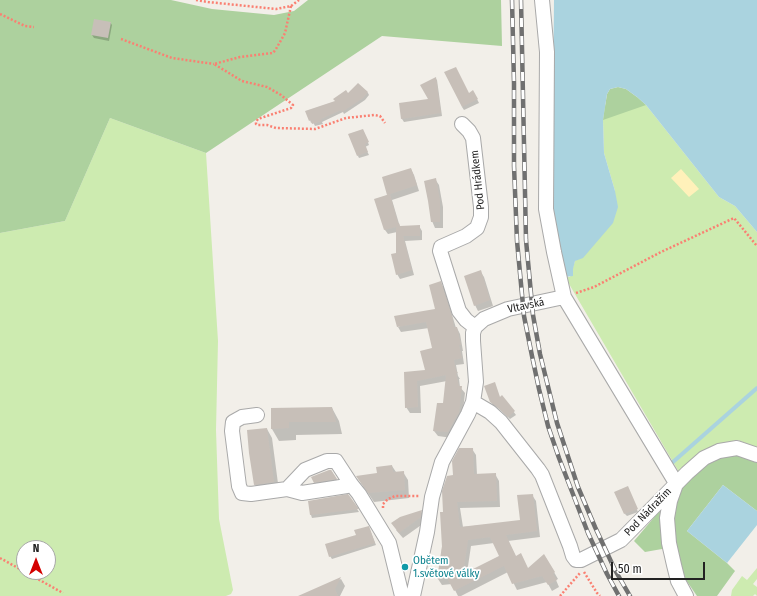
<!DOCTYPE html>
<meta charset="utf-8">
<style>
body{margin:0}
#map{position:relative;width:757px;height:596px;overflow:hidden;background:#f2efe9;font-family:"Fira Sans Condensed",sans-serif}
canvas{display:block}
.north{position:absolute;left:16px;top:540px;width:40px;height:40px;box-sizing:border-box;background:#fff;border:1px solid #a7a7a7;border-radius:50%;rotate:0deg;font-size:11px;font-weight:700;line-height:16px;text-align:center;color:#222}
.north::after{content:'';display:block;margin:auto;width:14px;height:18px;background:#d40000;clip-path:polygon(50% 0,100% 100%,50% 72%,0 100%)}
.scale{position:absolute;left:611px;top:562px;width:94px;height:18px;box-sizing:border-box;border:2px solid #222;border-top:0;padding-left:5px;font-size:12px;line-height:14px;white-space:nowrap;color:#222;-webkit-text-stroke:3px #fff;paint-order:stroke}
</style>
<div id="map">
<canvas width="757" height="596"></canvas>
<div class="north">N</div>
<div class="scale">50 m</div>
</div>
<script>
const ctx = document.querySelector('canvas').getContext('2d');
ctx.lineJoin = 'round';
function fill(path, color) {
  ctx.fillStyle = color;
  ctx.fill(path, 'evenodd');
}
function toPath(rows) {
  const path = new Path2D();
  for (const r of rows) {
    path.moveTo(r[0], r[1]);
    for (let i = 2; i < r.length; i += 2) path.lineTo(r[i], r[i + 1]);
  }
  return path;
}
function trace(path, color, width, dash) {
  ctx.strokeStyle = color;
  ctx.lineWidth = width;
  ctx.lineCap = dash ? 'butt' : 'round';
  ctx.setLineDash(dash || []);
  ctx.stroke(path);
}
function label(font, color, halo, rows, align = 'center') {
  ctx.font = font + ' "Fira Sans Condensed",sans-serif';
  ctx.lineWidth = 3.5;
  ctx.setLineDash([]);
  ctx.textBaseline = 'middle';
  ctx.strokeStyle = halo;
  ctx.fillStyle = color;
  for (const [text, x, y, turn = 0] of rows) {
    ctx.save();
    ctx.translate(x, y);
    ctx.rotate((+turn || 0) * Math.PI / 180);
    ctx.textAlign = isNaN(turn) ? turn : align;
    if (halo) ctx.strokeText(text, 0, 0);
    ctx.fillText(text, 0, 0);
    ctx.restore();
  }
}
fill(toPath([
 [637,97,646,105,719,197,735,206,757,232,757,448,738,440,717,444,704,451,679,472,673,462,565,277,570,277,575,261,615,191,604,153,603,120,604,105],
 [110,118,206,153,218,341,216,430,219,519,233,590,231,594,226,596,0,596,0,233,65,221],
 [24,548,48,548,48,572,24,572],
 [757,568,757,579,753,584,757,587,757,596,755,594,753,596,731,596,732,590,742,576,747,580]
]), '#cdebb0');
fill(toPath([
 [0,0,171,0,212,9,274,15,294,11,308,0,501,0,502,46,382,36,206,153,110,118,65,221,0,233],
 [618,87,626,89,637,97,646,105,603,120,607,94,610,89],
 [736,453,757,461,757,511,723,485,687,531,727,563,735,571,717,596,697,596,686,580,676,553,662,549,645,552,634,541,680,487,706,461]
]), '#add19e');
fill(toPath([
 [681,169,699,189,689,197,671,178]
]), '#fff1ba');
fill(toPath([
 [554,0,757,0,757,232,735,206,719,197,646,105,637,97,626,89,618,87,610,89,607,94,603,120,604,153,615,191,618,207,613,223,583,258,575,261,573,269,573,276,565,277,558,241,552,199],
 [723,485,757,511,757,525,727,563,687,531]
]), '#aad3df');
fill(toPath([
 [110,22,112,25,109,41,94,38,92,35],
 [435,78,437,80,442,116,404,122,402,119,400,104,429,100],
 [358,84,368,93,369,95,365,100,344,114,343,112,322,122,323,124,315,126,313,122,311,123,310,120,348,94],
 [469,94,475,95,479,103,464,110,462,107],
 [364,133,369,145,365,147,369,155,359,158,358,156],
 [411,169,414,175,419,191,392,200,400,227,419,226,422,231,422,240,405,241,414,275,400,279,397,274,397,232,388,234,385,230,376,199,388,195],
 [435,179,439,185,443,207,443,228,435,228,432,221],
 [480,271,484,277,493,306,478,311,475,305],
 [440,283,444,288,456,328,457,328,460,334,463,351,462,351,464,364,456,365,458,376,460,379,459,379,460,387,465,393,462,419,452,438,438,436,434,431,444,404,447,381,420,386,421,413,410,413,406,407,405,373,426,371,433,349,429,328,401,332,398,327,436,310],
 [502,396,516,415,510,419,498,408,493,405,491,402],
 [332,408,339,421,342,434,296,435,296,440,279,441,272,429,272,409],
 [267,429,272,438,279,491,261,494,255,485],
 [472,449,476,455,477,475,495,474,499,481,500,507,460,508,463,527,521,521,532,495,536,501,540,537,508,541,516,557,528,569,544,555,558,579,556,580,559,587,552,591,547,582,517,590,508,572,461,596,458,596,452,584,442,585,438,579,442,548,444,513,454,476],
 [494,543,500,556,467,573,471,546],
 [392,466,396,472,403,472,408,480,409,498,374,502,357,477,378,474],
 [331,470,340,485,318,488,315,482],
 [629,490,638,512,627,516,625,514],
 [348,495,359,512,312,518,311,515,309,502],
 [421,511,424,517,424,523,403,538,396,530],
 [370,530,376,545,332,559,330,556,357,536],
 [341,579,345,586,340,596,300,596]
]), '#0003');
trace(toPath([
 [673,462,757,388]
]), '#aad3df', 4);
fill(toPath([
 [94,19,111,22,108,38,91,35],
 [456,67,469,93,473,90,478,99,462,107,444,72],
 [436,77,441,113,401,119,399,103,428,99,420,85],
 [358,83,368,92,363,98,342,112,341,110,321,119,322,121,312,124,311,120,309,121,305,111,335,101,333,99,346,90,348,93],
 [363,129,369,142,365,144,368,152,357,156,348,134],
 [411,168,417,185,387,195,382,177],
 [436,178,440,200,440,222,431,222,428,201,424,181],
 [390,194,398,223,399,223,400,226,420,225,420,236,403,236,412,270,396,275,391,254,396,253,396,227,384,230,374,199],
 [481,270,490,300,474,306,464,276],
 [441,281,452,316,454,327,457,327,461,345,459,345,462,358,454,360,456,371,458,373,456,373,459,386,462,386,459,413,457,415,448,432,433,431,437,403,443,403,446,375,417,381,418,407,405,408,404,372,425,370,420,351,432,348,426,322,397,327,394,316,435,309,429,285],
 [495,382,500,397,502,395,515,411,508,417,496,406,490,402,484,386],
 [332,407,336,422,289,422,289,428,271,429,271,408],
 [267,428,274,482,254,485,249,453,247,430],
 [459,448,473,448,474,474,496,473,497,501,457,502,460,527,520,520,517,495,533,494,537,531,506,535,516,556,521,553,528,568,544,554,555,572,553,574,557,580,548,585,542,576,512,584,504,566,454,591,447,578,437,579,442,546,442,547,440,512,443,512,442,491,447,476,453,475,452,461],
 [490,537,499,556,463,574,468,540],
 [392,465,393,472,404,471,405,490,368,493,356,476,377,473,376,467],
 [329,470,331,470,337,479,314,483,311,477],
 [628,486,638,509,624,514,614,492],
 [348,494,359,509,310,515,308,501],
 [422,510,421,517,399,533,391,523,400,517],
 [369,526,375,543,329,557,325,544,356,535,354,530],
 [341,577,335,589,338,596,298,596]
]), '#c7bfb8');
const minor = toPath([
 [542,0,547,52,546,209,554,252,564,297,676,483],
 [462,124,469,131,473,138,481,207,481,217,477,228,466,236,441,247,440,251,459,311,466,320,475,327],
 [473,402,490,412,501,422,538,469,542,475,570,546,573,556,576,560,581,560,621,540,687,473,704,458,719,451,737,448,757,455],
 [257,415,242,417,233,422,232,431,239,486,242,493,251,494,287,489,302,493,347,486,351,484],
 [675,487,670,501,667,518,669,543,674,565,678,581,686,596],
 [287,489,305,470,327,461,336,461,351,484,359,494,389,543,402,596],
 [413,596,427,532,432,497,442,462,468,414,473,402,476,382,473,341,473,333,475,327,484,319,508,309,564,297]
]);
trace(minor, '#a9a9a9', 16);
trace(toPath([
 [196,0,208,2,276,9,291,6,299,0],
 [291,6,285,33,276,49,273,53,240,57,214,64,242,81,267,87,281,95,293,105,291,108,258,119,256,122,256,124,258,125,267,125,276,128,315,129,346,118,374,115,380,116,385,123],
 [0,14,25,26,34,27],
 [121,39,172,58,214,64],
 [576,293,594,287,661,252,734,218,757,246],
 [383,508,383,504,388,499,395,496,419,496],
 [0,558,63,593],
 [584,572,597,593,600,596],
 [560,596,580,573]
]), '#fa8072', 2.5, [2, 2]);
trace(minor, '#fff', 14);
const rail = toPath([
 [512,0,514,83,514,166,517,241,524,316,532,356,539,389,548,426,559,458,588,533,607,574,619,596],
 [521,0,526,240,533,315,540,354,557,423,578,487,595,527,615,570,630,596]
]);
trace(rail, '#707070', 4.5);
trace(rail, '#fff', 3, [9]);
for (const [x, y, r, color] of [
 [405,567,4,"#0f9aa8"]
]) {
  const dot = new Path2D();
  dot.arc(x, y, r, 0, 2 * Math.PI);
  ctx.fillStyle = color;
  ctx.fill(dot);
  trace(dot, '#fff', 1.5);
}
label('11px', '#222', '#fff', [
 ["Pod Hrádkem",478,180,-96],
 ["Vltavská",526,306,-12],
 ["Pod Nádražím",648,512,-46]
]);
label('11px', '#0d838f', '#fff', [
 ["Obětem",413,561],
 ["1.světové války",413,574]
], 'left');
</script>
